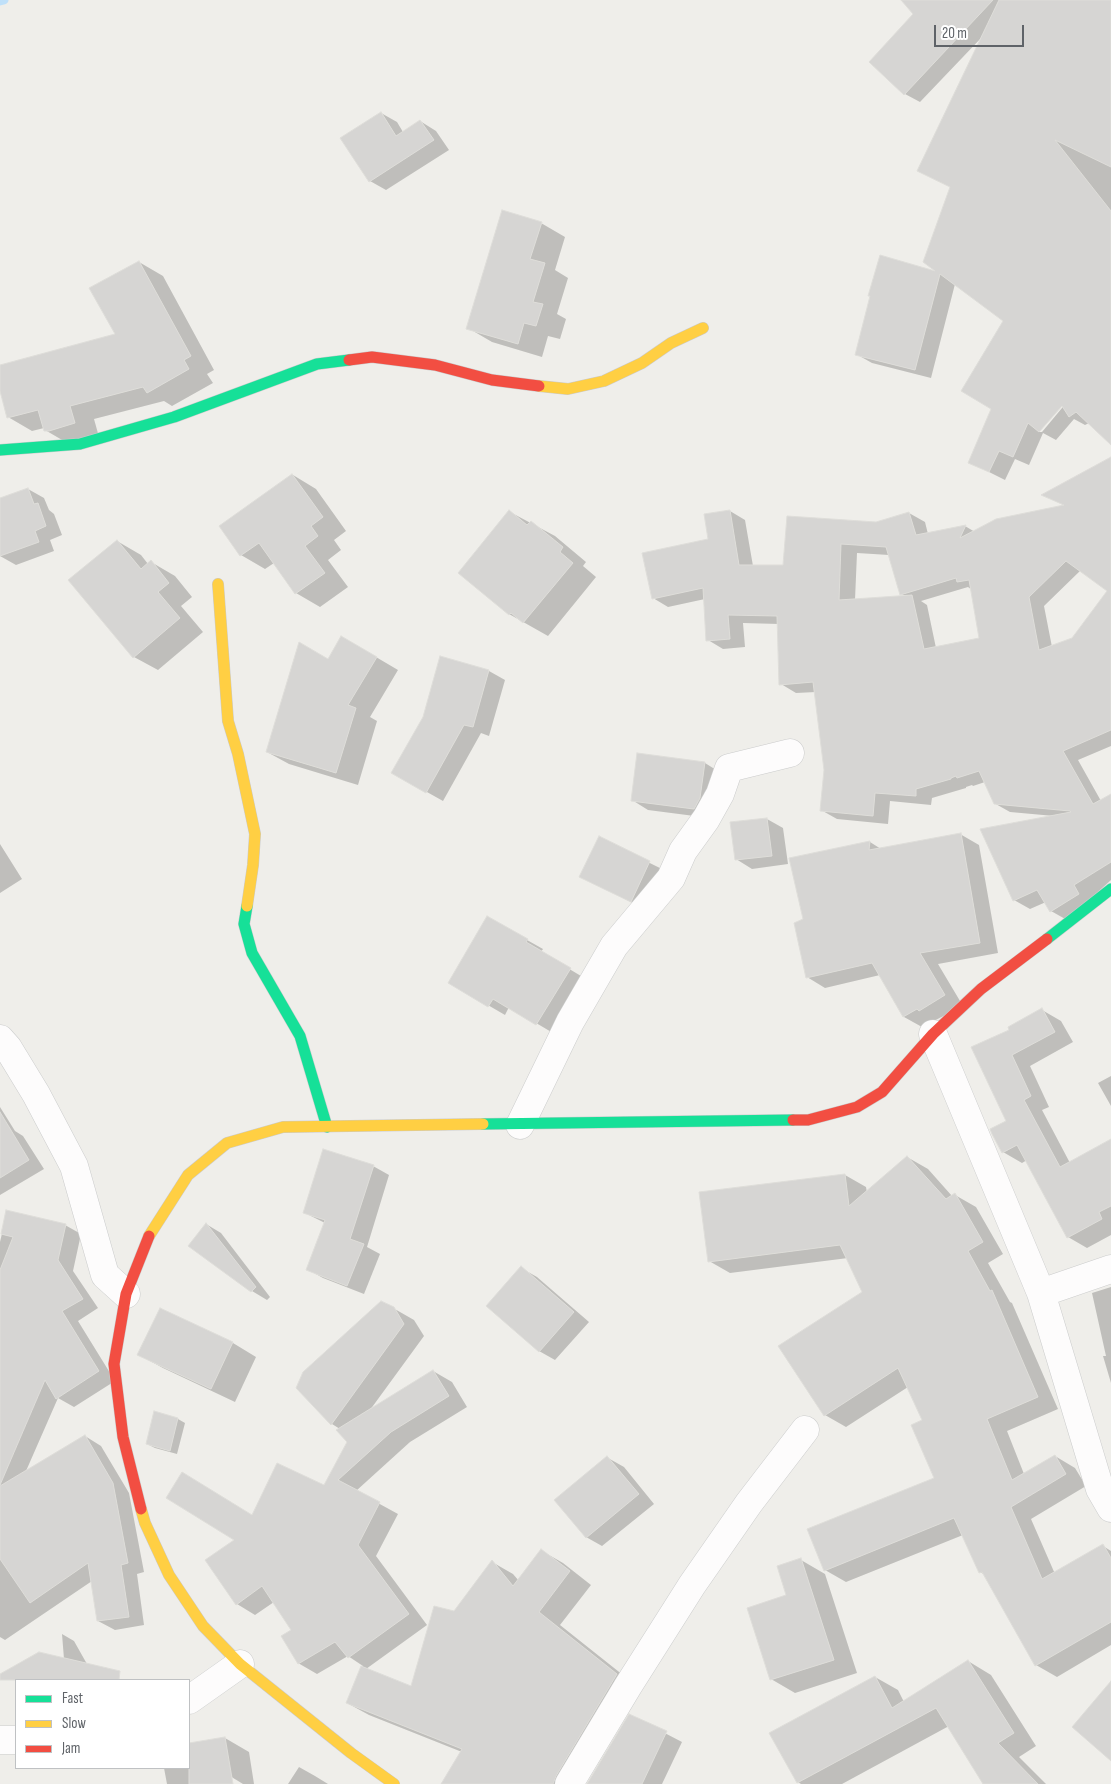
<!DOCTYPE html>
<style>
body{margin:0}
#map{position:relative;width:1111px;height:1784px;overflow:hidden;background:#efeeea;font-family:"Sofia Sans Condensed",sans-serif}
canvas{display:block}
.legend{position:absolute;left:15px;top:1679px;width:175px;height:90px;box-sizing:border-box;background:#fff;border:1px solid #bfc1c3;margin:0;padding:6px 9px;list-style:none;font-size:15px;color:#5f6368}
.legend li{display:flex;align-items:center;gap:10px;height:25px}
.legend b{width:25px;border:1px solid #bfc1c3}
.scale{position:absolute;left:934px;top:25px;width:90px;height:22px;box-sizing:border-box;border:2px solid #5f6368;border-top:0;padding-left:6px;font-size:15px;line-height:18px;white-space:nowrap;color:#5f6368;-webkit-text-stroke:4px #fff;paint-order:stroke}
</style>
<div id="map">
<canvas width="1111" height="1784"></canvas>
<ul class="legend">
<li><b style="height:6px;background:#16e098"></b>Fast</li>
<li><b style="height:6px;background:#ffcf43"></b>Slow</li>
<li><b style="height:6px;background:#f24e42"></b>Jam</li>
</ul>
<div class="scale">20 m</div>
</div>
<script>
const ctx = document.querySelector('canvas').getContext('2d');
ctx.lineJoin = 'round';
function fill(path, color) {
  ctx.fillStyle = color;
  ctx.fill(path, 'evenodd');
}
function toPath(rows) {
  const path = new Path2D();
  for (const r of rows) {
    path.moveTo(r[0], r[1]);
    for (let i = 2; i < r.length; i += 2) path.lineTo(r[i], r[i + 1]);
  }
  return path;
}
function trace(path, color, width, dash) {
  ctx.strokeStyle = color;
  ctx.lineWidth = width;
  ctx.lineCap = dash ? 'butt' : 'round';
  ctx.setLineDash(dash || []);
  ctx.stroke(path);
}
fill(toPath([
 [916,0,1111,0,1111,443,1089,423,1085,425,1074,419,1056,440,1043,433,1029,465,1015,459,1005,480,969,462,993,408,1005,321,955,284,931,378,872,363,856,354,881,257,941,274,951,187,919,171,983,36,920,102,905,94],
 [1065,401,1067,402,1042,432,1039,432],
 [381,113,397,122,403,132,420,121,436,131,449,150,386,190,370,181],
 [541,223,565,237,555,270,568,278,557,314,566,319,560,339,548,336,542,357,492,342,468,328],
 [139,262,163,276,214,370,207,374,213,383,172,406,164,401,94,419,99,437,69,444,45,430,44,428,32,431,8,417,0,386,0,366,117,335],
 [1111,459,1111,746,1078,760,1101,801,1111,795,1111,880,1067,920,1051,911,1046,902,1030,909,1014,900,1054,816,1010,812,994,803,985,782,973,786,972,785,966,787,966,788,932,798,931,805,890,801,888,824,837,819,821,810,825,770,816,692,796,693,781,684,779,624,743,623,745,647,723,649,708,640,705,599,668,607,653,598,709,540,730,511,745,520,753,566,785,566,876,523,909,513,925,522,928,534,965,526,975,532,1065,506,1044,495],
 [857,553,889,555,901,594,906,596,855,600],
 [1081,570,1108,590,1073,639,1052,647,1044,606],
 [968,587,972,590,981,639,936,648,927,605,921,601],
 [293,475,316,489,346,531,334,540,341,550,328,560,348,587,320,607,296,593,274,563,265,569,241,555,221,526],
 [28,489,44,498,49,510,54,514,62,535,50,540,54,551,16,565,0,556,0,499],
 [510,512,555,536,586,562,583,566,596,577,548,636,509,614],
 [117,541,141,555,148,564,151,562,175,576,192,597,181,606,203,632,158,670,134,657],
 [342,637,398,670,370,717,377,721,358,785,289,764,267,752,328,661],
 [441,657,489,671,505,680,489,736,481,733,443,801,393,773,424,717],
 [705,763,721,773,710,818,648,810,632,800],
 [767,819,783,828,788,864,752,869,736,859],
 [960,834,979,845,998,953,938,964,963,1006,922,1027,904,1017,880,975,825,988,807,977,804,920,870,842,881,849],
 [599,838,666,871,647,910,580,877],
 [0,844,22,879,0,893],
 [488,918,543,949,541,952,586,979,553,1033,509,1007,505,1015,450,983],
 [1042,1010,1061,1021,1073,1042,1030,1066,1049,1107,1042,1110,1070,1163,1111,1140,1111,1235,1087,1248,1068,1237,1027,1160,1022,1163,1003,1152,1007,1121,1011,1030],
 [1111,1076,1111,1106,1098,1083],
 [0,1107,15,1131,23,1136,44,1169,0,1195],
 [907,1157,928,1169,952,1196,955,1195,976,1207,1003,1254,988,1263,1010,1302,1012,1303,1058,1409,1007,1431,1024,1474,1055,1456,1075,1468,1086,1486,1031,1519,1055,1574,1103,1546,1111,1551,1111,1645,1057,1677,1036,1665,985,1575,980,1572,963,1535,846,1582,825,1570,936,1479,923,1421,908,1387,846,1427,825,1415,864,1292,848,1258,730,1273,709,1261,701,1193,845,1175,866,1187,867,1193],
 [373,1166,389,1175,367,1247,380,1254,364,1294,323,1278,307,1269,325,1223,305,1213],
 [7,1212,65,1225,81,1234,73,1271,98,1308,78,1321,115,1381,74,1407,58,1398,26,1471,85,1436,101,1446,129,1493,144,1572,137,1574,144,1625,115,1630,98,1621,92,1581,5,1640,0,1637,0,1242],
 [206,1224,221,1233,270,1297,267,1300,252,1291,190,1246],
 [521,1268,537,1277,589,1322,555,1360,539,1351],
 [1111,1287,1111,1383,1103,1356,1106,1356,1092,1293],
 [393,1308,414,1320,424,1336,370,1410,433,1371,452,1382,467,1407,410,1442,356,1491,398,1514,376,1556,427,1625,366,1669,411,1688,454,1613,492,1562,513,1574,519,1581,542,1551,563,1563,591,1585,560,1625,638,1687,580,1784,443,1784,462,1752,369,1715,347,1703,363,1666,348,1656,317,1674,298,1663,293,1630,274,1602,255,1615,237,1604,236,1540,253,1516,325,1487,349,1442,340,1429,332,1424,298,1387],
 [160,1309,233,1343,256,1357,235,1402,163,1368,139,1355],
 [178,1419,185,1423,177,1454,155,1448,147,1444],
 [608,1458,624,1467,654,1504,602,1546,586,1537],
 [801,1560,825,1574,857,1673,795,1693,771,1679,788,1596],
 [62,1634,74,1641,96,1680,16,1680,10,1669,64,1659],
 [968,1661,991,1675,1036,1746,1019,1757,1046,1784,984,1784,949,1726,842,1784,801,1784,798,1782,875,1677,898,1690,904,1702],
 [630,1715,682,1742,662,1784,588,1784],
 [225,1738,249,1752,254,1784,243,1784,189,1751,189,1744],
 [189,1762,210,1784,167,1784,164,1768,189,1768],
 [299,1767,315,1776,328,1784,288,1784]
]), '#0003');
trace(toPath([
 [0,1,4,0]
]), '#bfe0f9', 9);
const building = toPath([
 [901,0,993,0,904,95,869,62,913,14,901,0],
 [999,0,1111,0,1111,167,1055,140,1111,211,1111,445,1076,412,1069,417,1062,406,1039,432,1028,423,1013,457,999,451,989,472,968,463,991,409,961,391,1003,321,940,274,915,370,855,355,870,296,868,296,880,255,935,271,923,262,950,187,917,171,999,0],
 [381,112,396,136,420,120,434,140,369,182,340,138,381,112],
 [502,210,542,222,530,259,545,263,533,302,543,304,536,326,524,323,518,344,466,329,502,210],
 [139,261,191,356,184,360,189,369,147,393,143,387,70,406,75,423,49,431,44,431,38,410,7,418,0,391,0,365,115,334,89,288,139,261],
 [1111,457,1111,730,1063,751,1093,804,1111,794,1111,862,1074,885,1079,894,1050,912,1037,890,1013,901,980,829,1071,812,1070,811,994,804,979,771,957,778,956,776,951,778,951,779,916,789,916,796,875,793,873,816,820,811,824,770,813,682,779,685,777,616,728,615,730,639,706,641,703,588,652,599,642,553,708,539,704,514,730,510,739,565,783,565,787,516,876,522,909,512,916,535,966,525,960,538,996,519,1064,505,1041,495,1111,457],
 [841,544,886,547,900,595,956,578,957,582,969,580,979,638,924,649,912,595,839,600,841,544],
 [1066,561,1107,591,1072,638,1039,650,1029,597,1066,561],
 [292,474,323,517,311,526,318,536,305,546,325,573,295,594,259,543,240,556,219,526,292,474],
 [28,488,34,504,38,503,46,526,35,531,39,542,0,556,0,498,28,488],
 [509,510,527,525,531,521,563,547,560,552,573,563,523,623,511,613,509,615,458,573,509,510],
 [117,540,141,569,151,560,169,583,158,592,180,618,133,658,68,580,117,540],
 [341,636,377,657,348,705,356,708,336,773,266,752,299,642,328,659,341,636],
 [440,656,489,670,473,727,464,725,426,793,391,773,423,717,440,656],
 [637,753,705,762,700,798,694,809,631,801,637,753],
 [767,818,772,856,735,860,730,822,767,818],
 [961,833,980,943,920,953,945,995,919,1011,917,1009,903,1017,872,963,806,978,794,923,803,919,789,858,870,841,869,850,961,833],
 [599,836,650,861,631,902,579,877,599,836],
 [487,916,528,939,526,942,571,968,536,1025,493,999,488,1007,448,983,487,916],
 [1042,1008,1055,1032,1012,1055,1031,1096,1024,1100,1060,1167,1111,1139,1111,1206,1099,1212,1102,1219,1067,1238,1017,1145,1002,1153,992,1134,990,1129,1006,1121,971,1047,1009,1030,1008,1027,1042,1008],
 [0,1112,29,1160,0,1178,0,1112],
 [323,1149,374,1165,350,1239,364,1244,347,1286,306,1270,325,1220,303,1213,323,1149],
 [907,1156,946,1199,955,1193,983,1242,968,1251,990,1291,992,1290,1038,1397,987,1419,1012,1480,1055,1455,1066,1474,1011,1507,1042,1579,1103,1544,1111,1558,1111,1622,1035,1666,982,1572,979,1573,954,1518,824,1571,807,1529,934,1478,911,1425,922,1420,898,1368,824,1416,778,1346,862,1292,840,1245,708,1262,699,1192,845,1174,849,1206,907,1156],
 [6,1210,66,1224,58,1260,83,1299,62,1311,99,1371,56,1399,45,1380,0,1485,0,1270,13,1237,1,1234,6,1210],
 [206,1223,256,1287,251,1292,188,1246,206,1223],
 [521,1266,574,1312,539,1352,486,1306,521,1266],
 [381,1301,394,1307,404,1324,331,1425,296,1388,303,1372,381,1301],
 [160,1308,233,1342,211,1389,137,1355,160,1308],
 [433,1370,449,1396,391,1432,338,1480,380,1502,358,1545,409,1614,348,1658,335,1642,298,1664,281,1636,291,1630,262,1586,236,1605,205,1560,234,1540,166,1498,182,1472,252,1515,277,1463,324,1485,347,1442,336,1430,433,1370],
 [154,1411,178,1418,170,1451,146,1444,154,1411],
 [85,1435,113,1483,128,1563,121,1565,129,1617,97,1621,88,1563,30,1603,0,1559,0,1486,85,1435],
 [607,1456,639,1494,586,1538,554,1500,607,1456],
 [541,1549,570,1571,539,1612,617,1674,556,1776,553,1784,441,1784,462,1749,346,1703,361,1666,411,1686,434,1606,454,1611,492,1560,513,1586,541,1549],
 [801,1558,834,1660,770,1680,747,1608,786,1595,777,1566,801,1558],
 [39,1652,120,1671,119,1680,0,1680,0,1674,39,1652],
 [968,1660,1014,1733,998,1743,1038,1784,983,1784,936,1708,797,1783,769,1733,875,1676,892,1708,968,1660],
 [1111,1681,1111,1761,1072,1727,1111,1681],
 [629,1714,667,1731,642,1784,587,1784,629,1714],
 [225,1737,233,1784,189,1784,189,1743,225,1737]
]);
fill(building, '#d6d5d3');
trace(building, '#deddd9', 1);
const street = toPath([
 [933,1034,1041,1293,1100,1489,1111,1508],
 [0,1039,8,1048,36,1094,74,1166,105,1275,126,1294],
 [520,1125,570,1022,614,946,671,878,683,851,706,819,720,794,729,768,790,753],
 [1041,1293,1111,1269],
 [189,1700,240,1664],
 [0,1740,16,1740],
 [569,1784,628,1686,692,1585,749,1503,805,1430]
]);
const fast = toPath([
 [0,450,80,444,174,417,317,364,349,360],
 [247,906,244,924,252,953,300,1036,327,1127],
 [1047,939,1111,889],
 [483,1124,793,1120]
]);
const slow = toPath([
 [539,386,568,389,604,381,642,363,671,343,703,328],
 [218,584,228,721,238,754,255,834,253,865,247,906],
 [149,1236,188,1175,227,1143,283,1127,483,1124],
 [141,1509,145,1523,169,1575,203,1626,240,1664,351,1753,394,1784]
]);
const jam = toPath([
 [349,360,372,357,435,365,492,380,539,386],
 [793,1120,808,1120,857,1107,882,1092,933,1034,981,989,1047,939],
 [141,1509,123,1437,114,1364,126,1294,149,1236]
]);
trace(street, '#cbcccc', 29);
trace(fast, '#cacacb', 12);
trace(slow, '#cacacb', 12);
trace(jam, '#cacacb', 12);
trace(street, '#fdfcfc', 28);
trace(fast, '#16e098', 11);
trace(slow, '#ffcf43', 11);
trace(jam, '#f24e42', 11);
</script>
